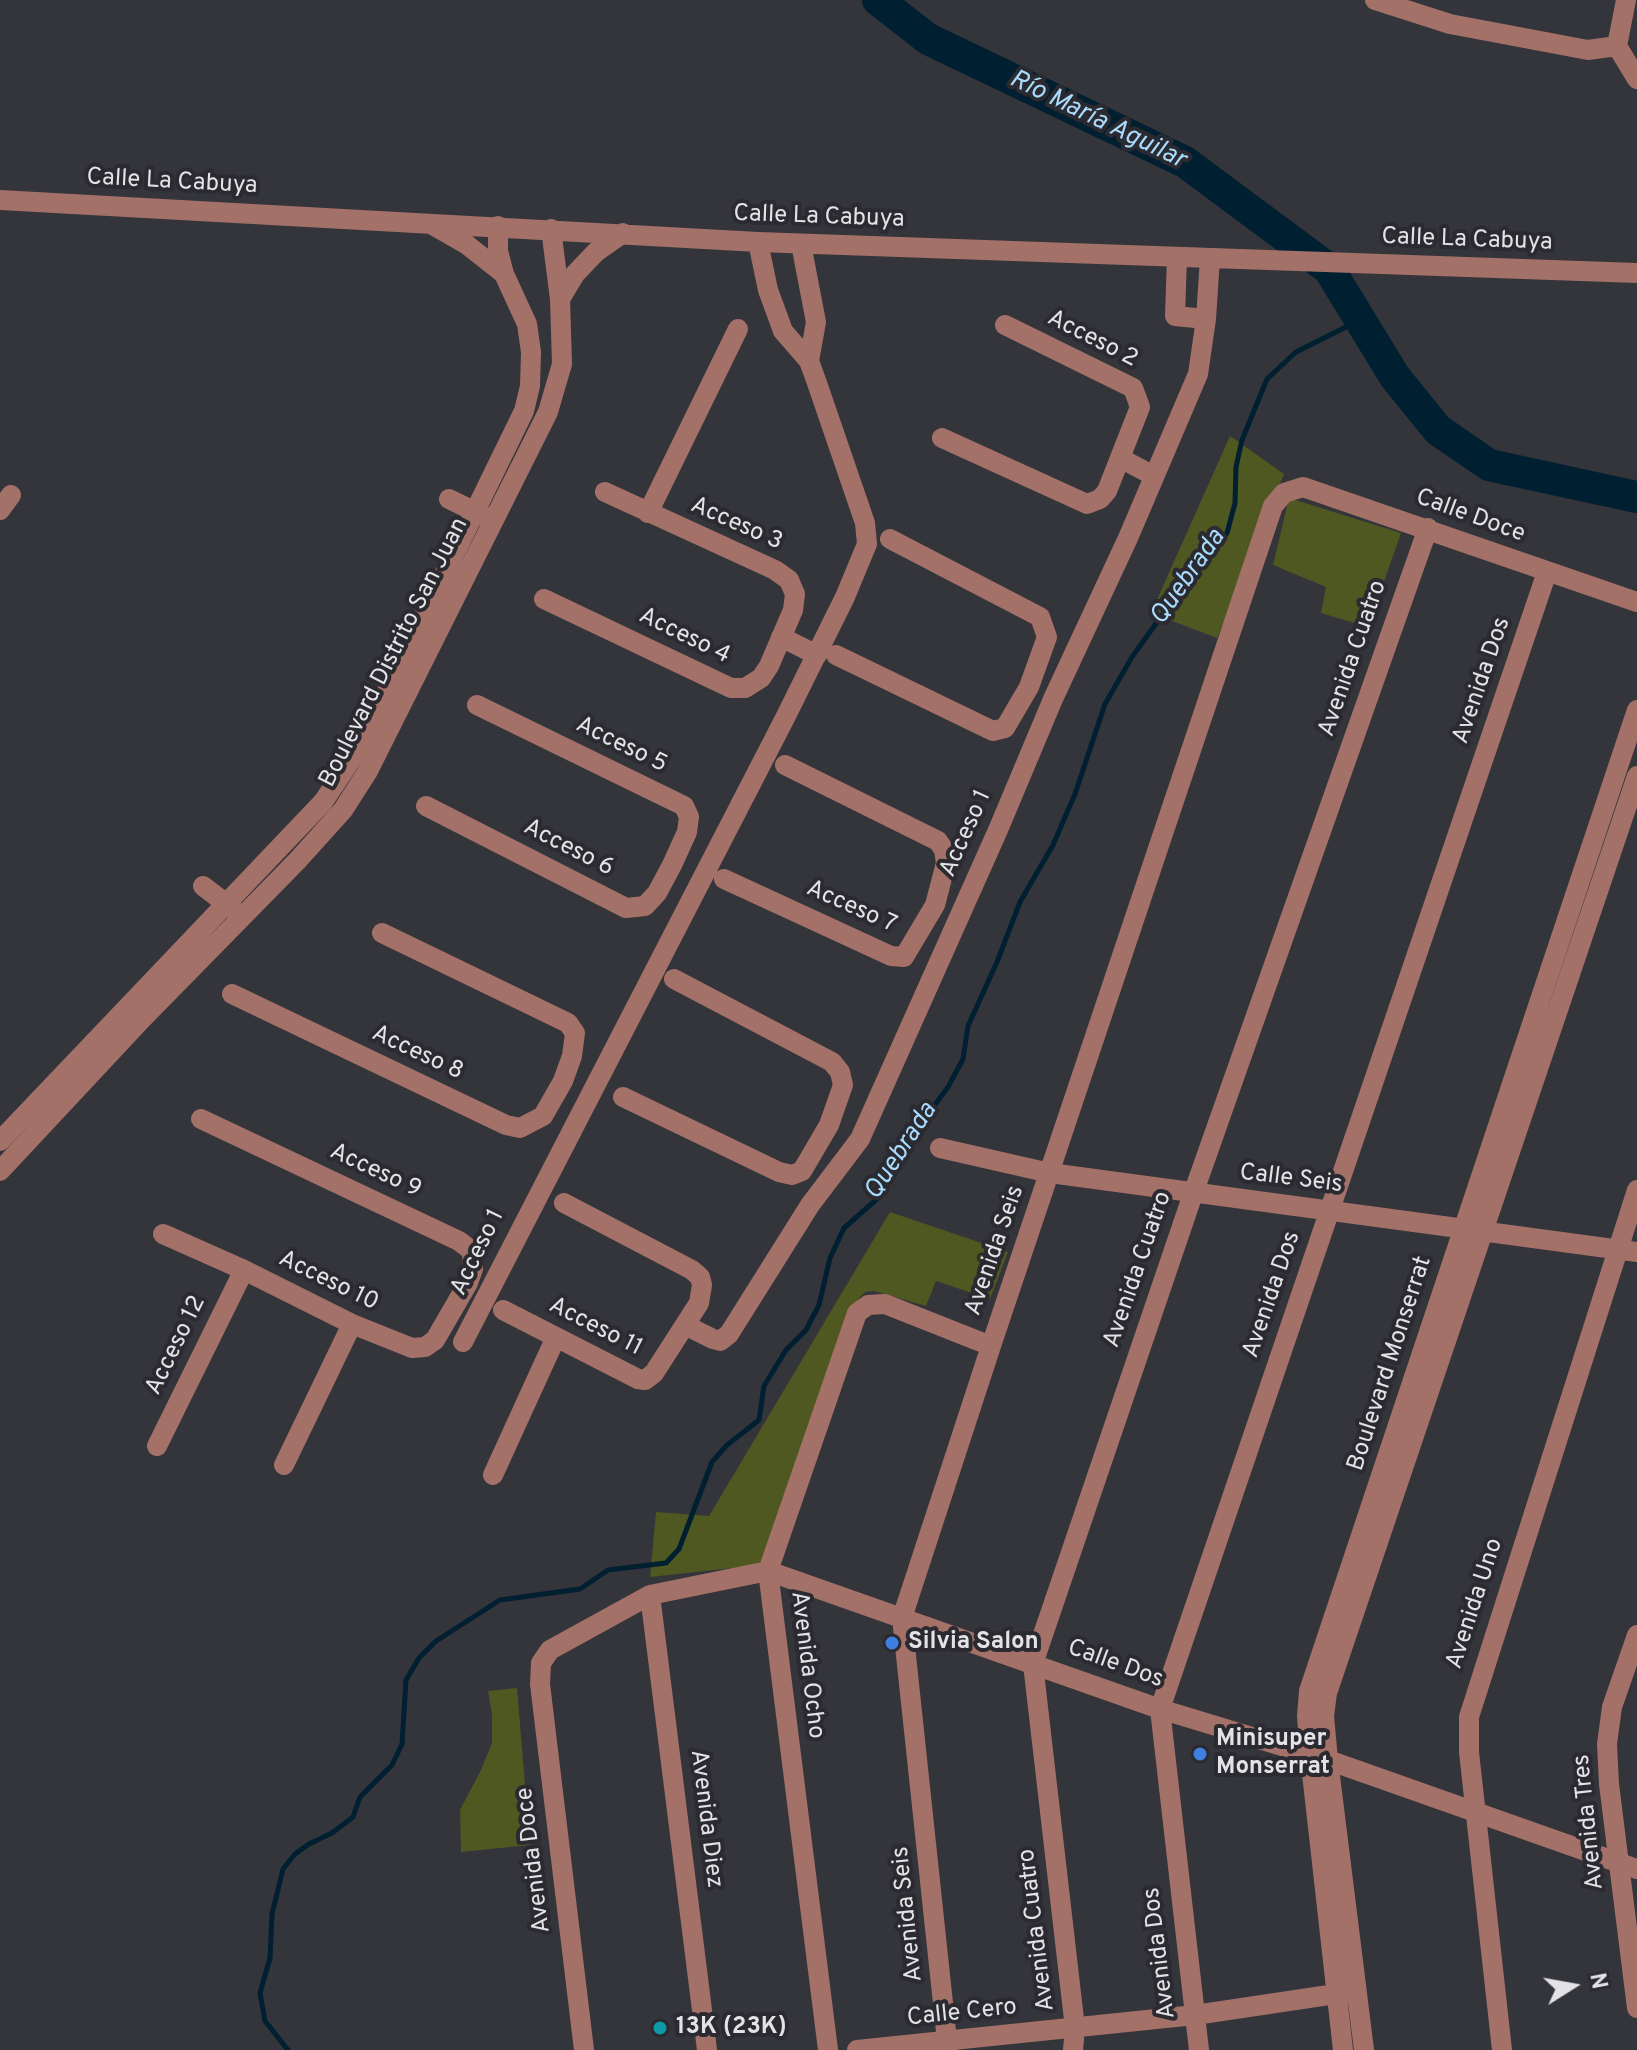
<!DOCTYPE html>
<meta charset="utf-8">
<style>
body{margin:0}
#map{position:relative;width:1637px;height:2050px;overflow:hidden;background:#34343b;font-family:Overpass,sans-serif}
canvas{display:block}
.north{position:absolute;left:1533px;top:1946px;width:80px;height:80px;-webkit-text-stroke:6px #2a2a30;paint-order:stroke;rotate:79deg;font-size:22px;font-weight:700;line-height:32px;text-align:center;color:#e3e3e7}
.north::after{content:'';display:block;margin:auto;width:28px;height:36px;background:#e3e3e7;clip-path:polygon(50% 0,100% 100%,50% 72%,0 100%)}
</style>
<div id="map">
<canvas width="1637" height="2050"></canvas>
<div class="north">N</div>
</div>
<script>
const ctx = document.querySelector('canvas').getContext('2d');
ctx.lineJoin = 'round';
function fill(path, color) {
  ctx.fillStyle = color;
  ctx.fill(path, 'evenodd');
}
function toPath(rows) {
  const path = new Path2D();
  for (const r of rows) {
    path.moveTo(r[0], r[1]);
    for (let i = 2; i < r.length; i += 2) path.lineTo(r[i], r[i + 1]);
  }
  return path;
}
function trace(path, color, width, dash) {
  ctx.strokeStyle = color;
  ctx.lineWidth = width;
  ctx.lineCap = dash ? 'butt' : 'round';
  ctx.setLineDash(dash || []);
  ctx.stroke(path);
}
function label(font, color, halo, rows, align = 'center') {
  ctx.font = font + ' Overpass,sans-serif';
  ctx.lineWidth = 8;
  ctx.setLineDash([]);
  ctx.textBaseline = 'middle';
  ctx.strokeStyle = halo;
  ctx.fillStyle = color;
  for (const [text, x, y, turn = 0] of rows) {
    ctx.save();
    ctx.translate(x, y);
    ctx.rotate((+turn || 0) * Math.PI / 180);
    ctx.textAlign = isNaN(turn) ? turn : align;
    if (halo) ctx.strokeText(text, 0, 0);
    ctx.fillText(text, 0, 0);
    ctx.restore();
  }
}
fill(toPath([
 [1230,436,1284,474,1217,638,1151,613],
 [1289,498,1401,533,1368,627,1321,613,1326,587,1273,565],
 [890,1212,1008,1252,990,1299,936,1281,926,1306,874,1291,865,1292,859,1298,761,1565,650,1577,656,1512,709,1516],
 [517,1688,530,1845,461,1852,460,1810,481,1770,492,1743,492,1714,488,1691]
]), '#4f5821');
trace(toPath([
 [288,2050,265,2021,260,1993,270,1958,272,1914,283,1869,295,1854,309,1844,332,1833,353,1817,360,1797,392,1765,402,1744,406,1680,419,1658,436,1641,500,1600,580,1589,608,1570,666,1563,679,1549,712,1462,727,1445,759,1420,764,1386,786,1350,806,1330,819,1305,830,1258,844,1228,877,1199,895,1172,905,1145,948,1087,963,1059,968,1026,997,962,1020,902,1053,845,1075,794,1105,704,1132,657,1203,558,1227,533,1235,503,1236,467,1242,440,1267,379,1296,352,1360,320]
]), '#001f31', 5);
trace(toPath([
 [878,0,928,39,1185,162,1329,269,1395,377,1438,430,1489,465,1637,497]
]), '#001f31', 32);
trace(toPath([
 [1375,0,1450,24,1588,50,1617,46],
 [1626,0,1617,46,1637,79],
 [0,200,758,242,1637,273],
 [431,224,466,244,504,274],
 [801,244,816,322,809,361],
 [1177,257,1175,316,1206,319],
 [560,299,575,274,596,252,623,233],
 [942,438,1087,504,1100,499,1107,491,1140,407,1133,388,1005,325],
 [1120,458,1154,476],
 [449,499,486,517],
 [0,510,11,495],
 [648,513,738,329],
 [544,599,731,688,745,688,761,678,769,666,793,610,795,594,789,580,775,570,605,492],
 [781,637,817,655],
 [836,655,993,731,1005,728,1029,687,1047,637,1040,617,890,539],
 [426,806,626,908,645,906,657,893,672,865,687,832,689,817,684,806,477,705],
 [724,879,891,956,904,957,935,905,946,863,944,850,938,841,785,765],
 [203,886,233,909],
 [232,994,506,1125,520,1128,543,1116,563,1081,572,1056,575,1033,568,1023,382,933],
 [623,1097,779,1172,792,1175,802,1171,829,1125,843,1085,840,1072,832,1062,674,979],
 [0,1141,323,802,361,745,524,411,530,386,531,352,527,324,504,274,498,251,498,226],
 [940,1148,1050,1173,1637,1252],
 [0,1171,142,1019,297,861,343,810,368,771,548,412,562,364,560,299,551,229],
 [163,1234,244,1270,352,1324,412,1348,425,1347,435,1340,468,1283,473,1269,472,1251,459,1241,201,1119],
 [503,1310,638,1379,645,1380,654,1373,699,1303,702,1285,700,1277,692,1270,564,1203],
 [685,1325,713,1339,720,1341,729,1334,810,1205,860,1139,998,830,1053,699,1128,538,1198,374,1206,319,1210,258],
 [463,1342,785,718,845,597,867,544,865,523,817,383,809,361,783,331,768,290,758,242],
 [157,1446,244,1270],
 [284,1465,352,1324],
 [493,1475,556,1337],
 [650,1595,707,2050],
 [1637,1635,1612,1707,1607,1744,1609,1784,1637,2008],
 [584,2050,540,1684,541,1663,550,1650,650,1595,768,1571,1160,1709,1328,1760,1637,1869],
 [828,2050,768,1571,857,1313,868,1305,885,1304,991,1346],
 [857,2050,1195,2015,1349,1992],
 [948,2050,902,1618,991,1346,1273,506,1284,493,1303,487,1637,602],
 [1073,2050,1075,2028,1033,1664,1193,1194,1428,528],
 [1199,2050,1160,1709,1547,572],
 [1343,2050,1310,1756,1307,1716,1309,1691,1637,710],
 [1364,2050,1328,1760,1324,1716,1327,1693,1637,776],
 [1502,2050,1469,1752,1469,1717,1637,1190]
]), '#a37168', 20);
for (const [x, y, r, color] of [
 [892,1643,8,"#3f7fe0"],
 [1200,1754,8,"#3f7fe0"],
 [660,2028,8,"#0f9aa8"]
]) {
  const dot = new Path2D();
  dot.arc(x, y, r, 0, 2 * Math.PI);
  ctx.fillStyle = color;
  ctx.fill(dot);
  trace(dot, '#2a2a30', 3);
}
label('24px', '#e3e3e7', '#2a2a30', [
 ["Calle La Cabuya",172,183,3],
 ["Calle La Cabuya",819,218,2],
 ["Calle La Cabuya",1467,241,2],
 ["Acceso 2",1092,340,27],
 ["Calle Doce",1470,517,20],
 ["Acceso 3",736,525,24],
 ["Acceso 4",684,637,26],
 ["Boulevard Distrito San Juan",395,653,-63],
 ["Avenida Cuatro",1354,659,-71],
 ["Avenida Dos",1483,681,-71],
 ["Acceso 5",621,746,26],
 ["Acceso 1",967,834,-66],
 ["Acceso 6",568,849,27],
 ["Acceso 7",851,908,24],
 ["Acceso 8",417,1054,25],
 ["Acceso 9",375,1172,25],
 ["Calle Seis",1291,1180,7],
 ["Avenida Seis",996,1251,-71],
 ["Acceso 1",479,1253,-64],
 ["Avenida Cuatro",1139,1270,-71],
 ["Acceso 10",328,1282,26],
 ["Avenida Dos",1273,1295,-71],
 ["Acceso 11",595,1328,27],
 ["Acceso 12",177,1346,-64],
 ["Boulevard Monserrat",1391,1364,-72],
 ["Avenida Uno",1476,1604,-72],
 ["Avenida Ocho",806,1665,83],
 ["Calle Dos",1115,1665,20],
 ["Avenida Diez",705,1819,83],
 ["Avenida Tres",1590,1822,-96],
 ["Avenida Doce",535,1860,-97],
 ["Avenida Seis",909,1914,-96],
 ["Avenida Cuatro",1038,1930,-97],
 ["Avenida Dos",1161,1953,-97],
 ["Calle Cero",962,2014,-6]
]);
label('bold 24px', '#e3e3e7', '#2a2a30', [
 ["Silvia Salon",908,1643],
 ["Minisuper",1216,1740],
 ["Monserrat",1216,1768],
 ["13K (23K)",676,2028]
], 'left');
label('italic 26px', '#a9dbfd', '#2a2a30', [
 ["Río María Aguilar",1097,121,26],
 ["Quebrada",1189,578,-55],
 ["Quebrada",902,1152,-57]
]);
</script>
